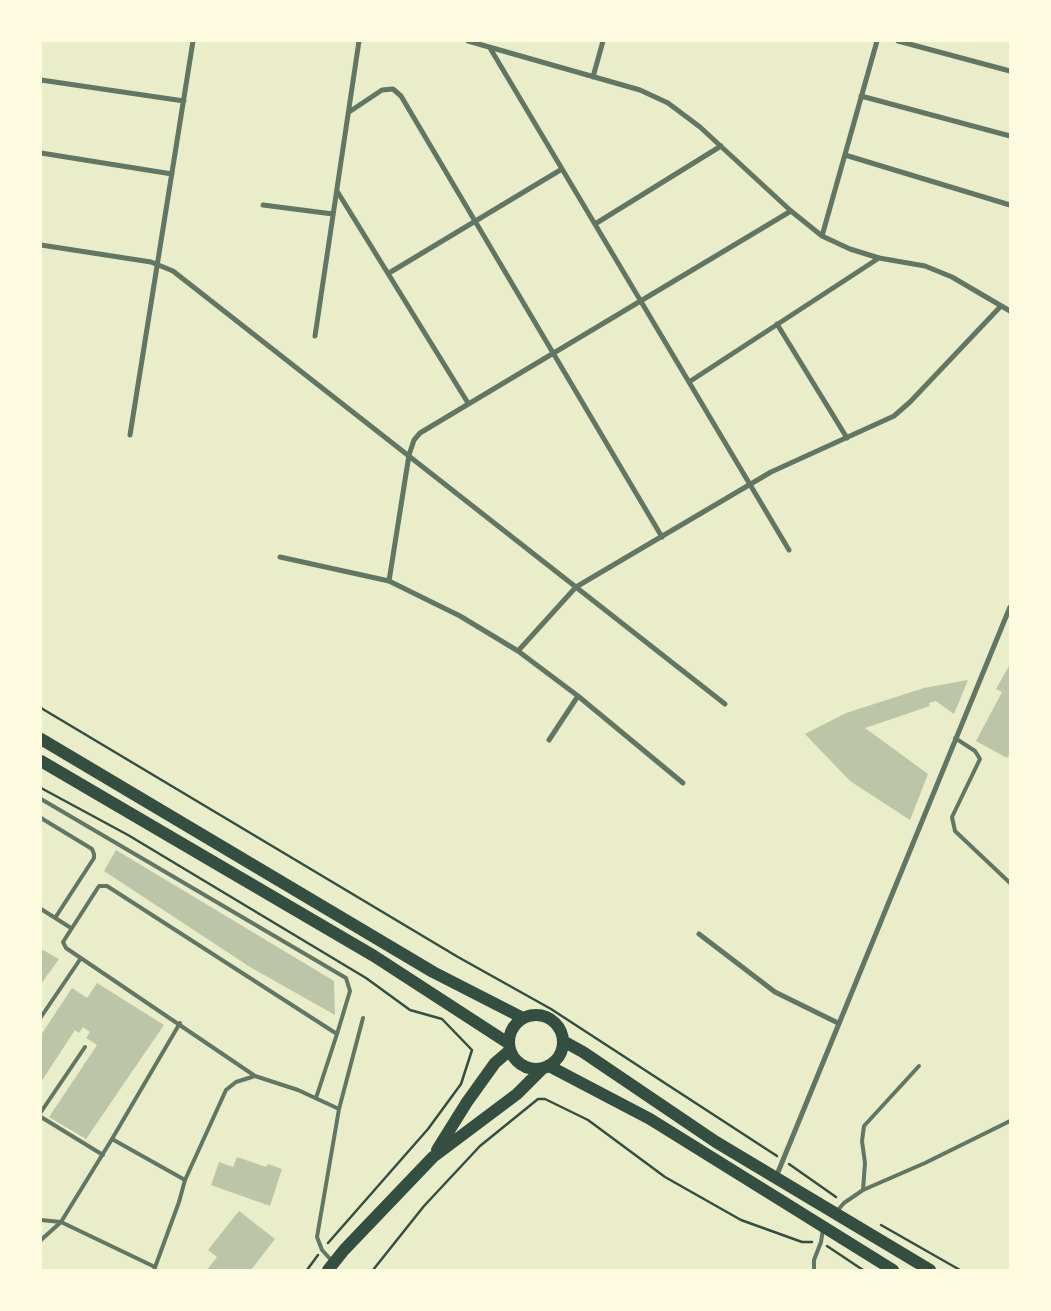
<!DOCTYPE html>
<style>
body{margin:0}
#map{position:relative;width:1051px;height:1311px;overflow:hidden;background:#e9edc9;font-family:"IBM Plex Serif",serif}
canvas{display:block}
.frame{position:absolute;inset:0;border:42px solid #fefae0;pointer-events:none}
</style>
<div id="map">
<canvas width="1051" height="1311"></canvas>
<div class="frame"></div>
</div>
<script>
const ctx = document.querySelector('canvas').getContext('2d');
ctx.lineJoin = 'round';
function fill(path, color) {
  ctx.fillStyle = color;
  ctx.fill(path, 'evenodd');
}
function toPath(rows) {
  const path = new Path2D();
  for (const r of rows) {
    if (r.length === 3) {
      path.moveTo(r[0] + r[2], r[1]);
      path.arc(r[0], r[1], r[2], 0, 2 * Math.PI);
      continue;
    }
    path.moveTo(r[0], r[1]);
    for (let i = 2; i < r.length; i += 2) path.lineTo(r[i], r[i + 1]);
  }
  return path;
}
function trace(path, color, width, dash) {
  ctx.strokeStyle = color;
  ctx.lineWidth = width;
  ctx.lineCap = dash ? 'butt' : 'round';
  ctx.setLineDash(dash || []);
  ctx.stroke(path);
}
fill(toPath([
 [1010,664,1010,753,1007,758,976,741,1002,692,996,689],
 [968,680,954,714,936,701,929,703,930,706,865,728,928,774,910,820,850,781,805,734,846,713,924,688],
 [116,850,334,981,335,1015,250,967,104,871],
 [41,949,59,959,41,984],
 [97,983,164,1025,86,1139,49,1117,97,1045,86,1038,90,1032,83,1027,79,1033,75,1030,41,1082,41,1035,72,988,87,998],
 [237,1157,266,1167,268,1164,282,1169,270,1206,211,1185,219,1162,233,1167],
 [239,1211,275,1239,251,1270,207,1270,217,1257,208,1250]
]), '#bcc5a7');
trace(toPath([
 [41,708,458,957,551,1009,777,1156],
 [41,788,128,835,366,978,410,1010,442,1019,472,1050,461,1084,428,1129,328,1243],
 [789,1164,836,1197],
 [881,1225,960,1270],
 [827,1246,863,1270],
 [307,1270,318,1255],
 [373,1270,424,1206,480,1146,538,1099,545,1099,588,1120,665,1177,741,1220,802,1242,812,1242]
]), '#344e41', 2.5);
trace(toPath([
 [955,738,975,751,980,759,952,817,955,831,1010,883],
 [41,799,346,978,350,991,337,1034],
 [41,818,92,849,94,854,94,858,55,918],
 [41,909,71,928],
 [41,1017,81,958],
 [180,1023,112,1139,185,1180],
 [255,1076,66,948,63,942,99,886,107,886,337,1034,316,1098],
 [41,1112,85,1047],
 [41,1117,103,1155],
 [112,1139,61,1222,155,1267],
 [863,1190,865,1163,862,1141,864,1126,919,1066],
 [836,1212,844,1203,863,1190,925,1163,1010,1121],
 [41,1220,61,1222],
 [41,1240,61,1222],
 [332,1261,322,1250,317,1237,339,1109,363,1018],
 [154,1270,179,1202,185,1180,226,1090,236,1082,255,1076,298,1090,339,1109],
 [814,1270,814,1260,821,1242,823,1229]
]), '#617663', 4);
trace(toPath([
 [468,41,640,90,668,103,700,127,791,211,822,236,850,249,879,258,925,266,952,277,1010,311],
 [898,41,1010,71],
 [490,48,789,550],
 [593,77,603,41],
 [41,80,184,101],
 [861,96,1010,136],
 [349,112,382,90,393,89,401,96,662,537],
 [41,153,172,174],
 [845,155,1010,205],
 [337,191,468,403],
 [263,205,333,214],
 [595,224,721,146],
 [822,236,877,41],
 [41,245,151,262,173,271,725,704],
 [389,273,562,169],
 [777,324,847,438],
 [315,336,359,41],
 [689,382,879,258],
 [130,435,193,41],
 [280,557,389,581,460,616,518,651,578,696,683,783],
 [389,581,409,455,414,440,420,433,791,211],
 [518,651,576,587,771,472,894,416,910,402,1001,306],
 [549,740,578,696],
 [699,934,775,992,838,1023],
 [776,1177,1010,607]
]), '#617663', 5);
trace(toPath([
 [41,739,433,972,523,1018],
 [41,761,374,956,508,1043],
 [536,1042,27],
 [563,1041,583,1052,716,1142,930,1270],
 [549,1066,650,1119,893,1270],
 [437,1150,467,1102,495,1063,509,1051],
 [328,1270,344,1250,433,1157,517,1094,543,1068]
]), '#344e41', 12);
</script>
